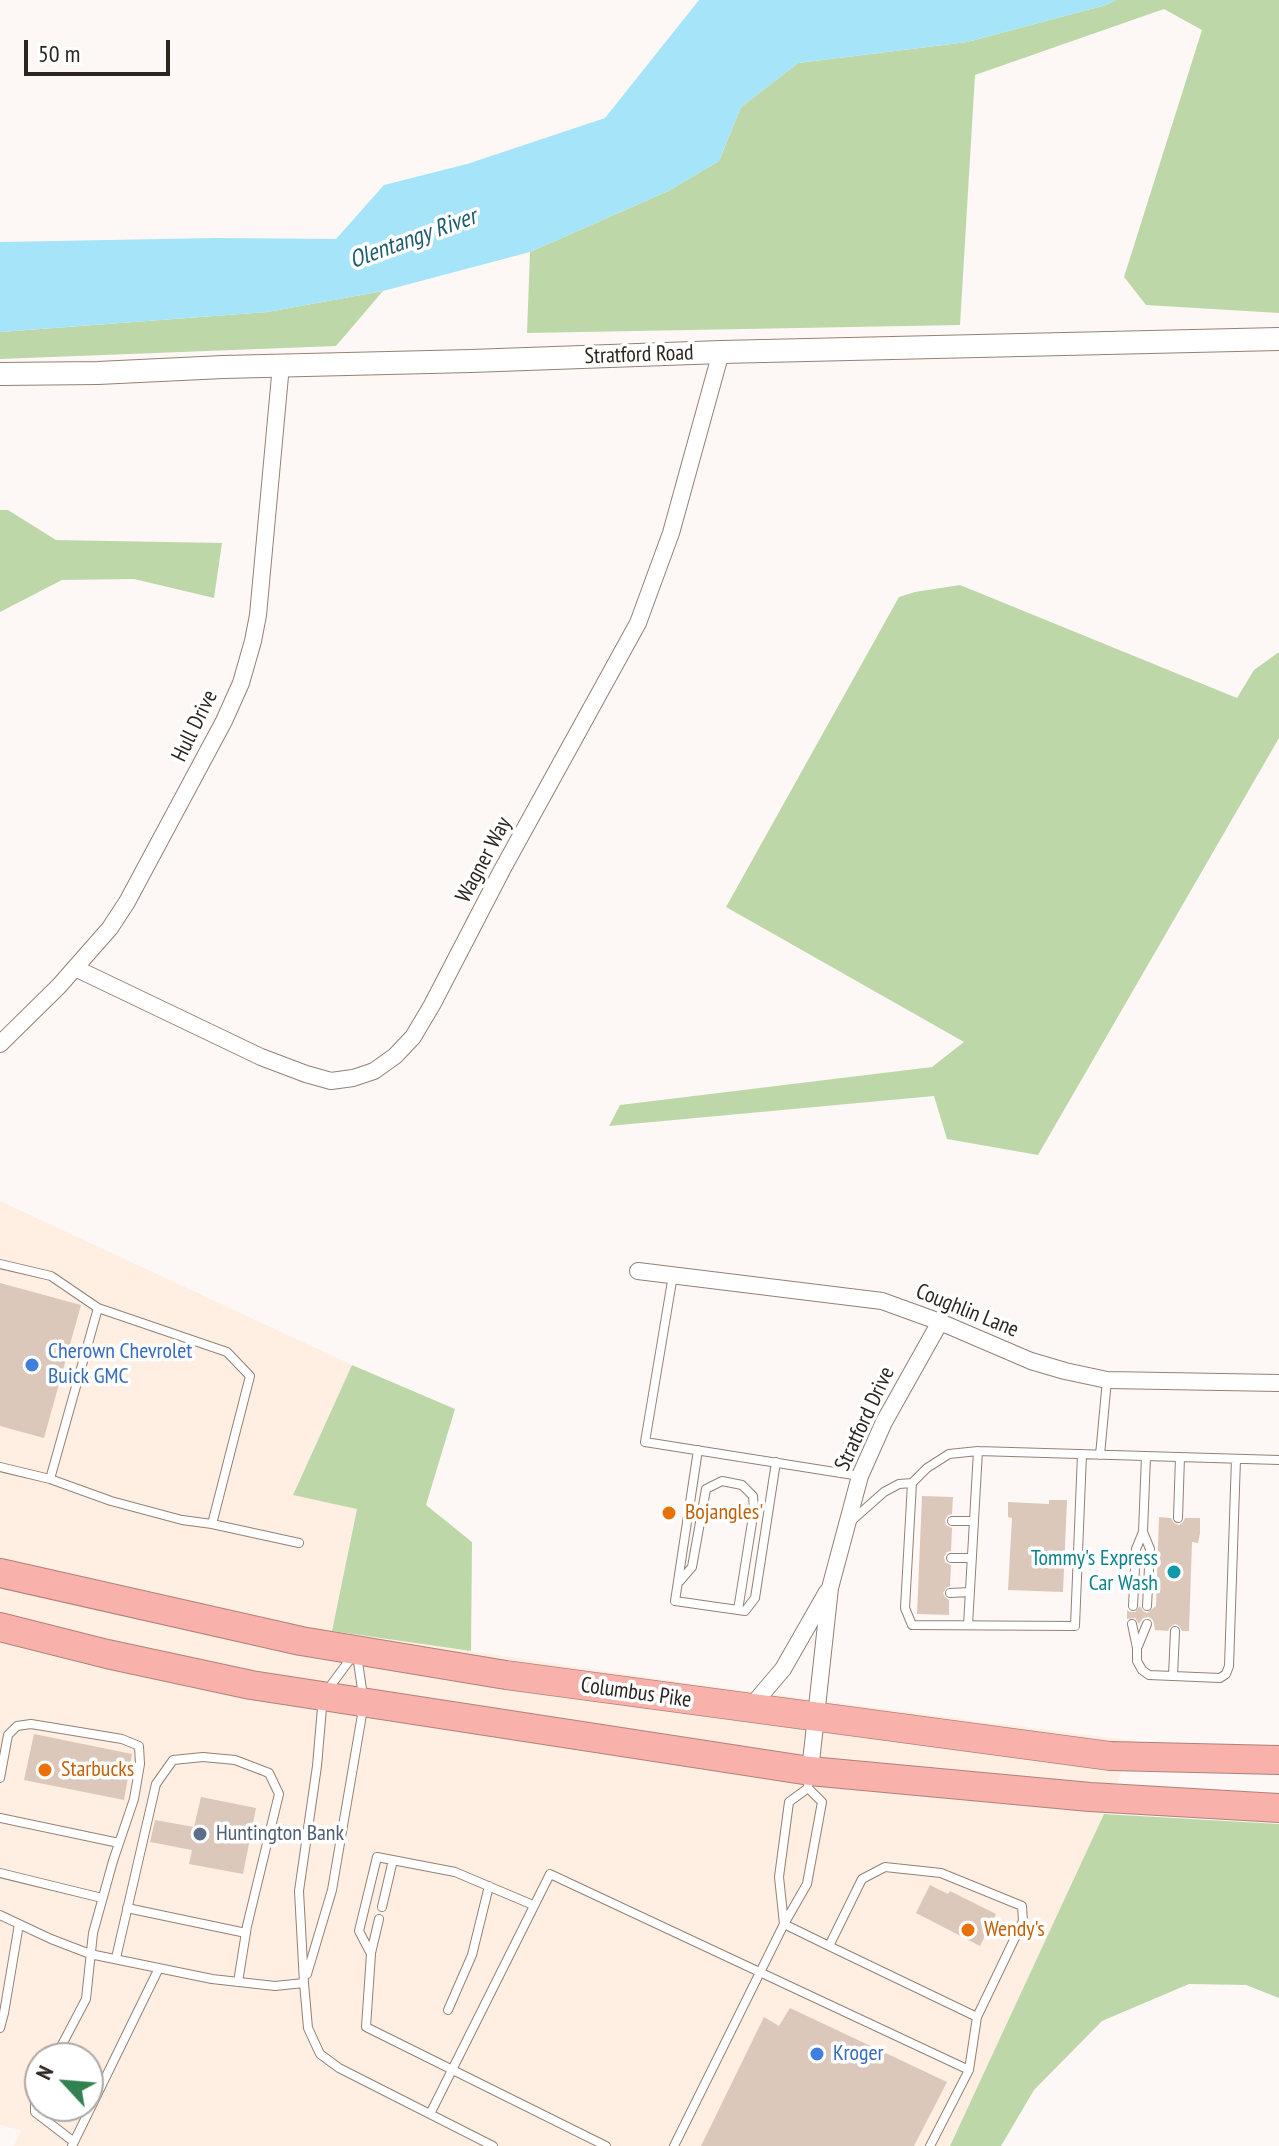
<!DOCTYPE html>
<style>
body{margin:0}
#map{position:relative;width:1279px;height:2146px;overflow:hidden;background:#fdf8f5;font-family:"PT Sans Narrow",sans-serif}
canvas{display:block}
.north{position:absolute;left:24px;top:2042px;width:80px;height:80px;box-sizing:border-box;background:#fff;border:2px solid #aba8a6;border-radius:50%;rotate:296deg;font-size:22px;font-weight:700;line-height:32px;text-align:center;color:#2d2620}
.north::after{content:'';display:block;margin:auto;width:28px;height:36px;background:#328151;clip-path:polygon(50% 0,100% 100%,50% 72%,0 100%)}
.scale{position:absolute;left:24px;top:40px;width:146px;height:36px;box-sizing:border-box;border:4px solid #2d2620;border-top:0;padding-left:10px;font-size:24px;line-height:28px;white-space:nowrap;color:#2d2620;-webkit-text-stroke:6px #fff;paint-order:stroke}
</style>
<div id="map">
<canvas width="1279" height="2146"></canvas>
<div class="north">N</div>
<div class="scale">50 m</div>
</div>
<script>
const ctx = document.querySelector('canvas').getContext('2d');
ctx.lineJoin = 'round';
function fill(path, color) {
  ctx.fillStyle = color;
  ctx.fill(path, 'evenodd');
}
function toPath(rows) {
  const path = new Path2D();
  for (const r of rows) {
    path.moveTo(r[0], r[1]);
    for (let i = 2; i < r.length; i += 2) path.lineTo(r[i], r[i + 1]);
  }
  return path;
}
function trace(path, color, width, dash) {
  ctx.strokeStyle = color;
  ctx.lineWidth = width;
  ctx.lineCap = dash ? 'butt' : 'round';
  ctx.setLineDash(dash || []);
  ctx.stroke(path);
}
function label(font, color, halo, rows, align = 'center') {
  ctx.font = font + ' "PT Sans Narrow",sans-serif';
  ctx.lineWidth = 7;
  ctx.setLineDash([]);
  ctx.textBaseline = 'middle';
  ctx.strokeStyle = halo;
  ctx.fillStyle = color;
  for (const [text, x, y, turn = 0] of rows) {
    ctx.save();
    ctx.translate(x, y);
    ctx.rotate((+turn || 0) * Math.PI / 180);
    ctx.textAlign = isNaN(turn) ? turn : align;
    if (halo) ctx.strokeText(text, 0, 0);
    ctx.fillText(text, 0, 0);
    ctx.restore();
  }
}
fill(toPath([
 [0,1201,352,1365,293,1494,357,1508,332,1631,715,1687,1134,1741,1092,1842,950,2146,14,2146,21,2130,0,2125],
 [40,2058,88,2058,88,2106,40,2106]
]), '#ffeee2');
fill(toPath([
 [1116,0,1279,0,1279,313,1146,305,1124,277,1202,30,1164,9,975,75,960,325,527,333,530,252,668,191,719,161,741,107,798,63,967,42,1106,5],
 [383,291,336,346,0,359,0,332,267,312],
 [0,510,8,510,56,540,222,543,214,598,134,579,62,580,0,612],
 [960,585,1237,698,1254,670,1279,652,1279,738,1038,1155,947,1139,934,1096,609,1126,620,1105,932,1067,964,1042,726,907,899,597,915,592],
 [352,1365,455,1409,426,1505,472,1542,471,1651,332,1631,357,1509,293,1495],
 [1104,1814,1279,1824,1279,1998,1246,1985,1189,1984,1102,2021,1034,2090,1001,2146,950,2146]
]), '#bdd7a9');
fill(toPath([
 [699,0,1116,0,1106,5,967,42,798,63,741,107,719,161,668,191,530,252,383,291,267,312,0,332,0,242,217,238,336,239,384,185,467,164,605,118]
]), '#a5e4f9');
fill(toPath([
 [0,1283,81,1305,44,1438,0,1426],
 [922,1496,953,1497,952,1514,948,1515,945,1520,946,1525,952,1528,951,1551,947,1552,944,1557,945,1562,951,1565,950,1586,946,1588,943,1593,945,1597,949,1600,949,1615,917,1614],
 [1049,1500,1067,1500,1063,1592,1008,1590,1012,1518,1008,1517,1008,1502,1049,1504],
 [1159,1517,1171,1518,1174,1523,1179,1525,1183,1522,1185,1518,1200,1518,1200,1533,1198,1543,1192,1542,1189,1631,1182,1631,1179,1626,1175,1624,1170,1627,1168,1631,1155,1630,1153,1620,1149,1617,1143,1618,1139,1624,1135,1618,1127,1619,1127,1610,1130,1612,1135,1612,1140,1606,1143,1611,1147,1613,1156,1606],
 [34,1734,132,1754,124,1800,24,1780],
 [201,1797,256,1808,243,1874,189,1864,192,1850,150,1842,155,1820,194,1827],
 [930,1885,948,1894,950,1891,996,1914,980,1946,916,1913],
 [790,2008,947,2082,914,2146,701,2146,764,2017,779,2026]
]), '#dcc8ba');
const lane = toPath([
 [0,1264,51,1276,98,1308,227,1352,250,1376,212,1524],
 [673,1275,645,1442,860,1476],
 [698,1450,675,1601,745,1611,755,1598,776,1462],
 [1100,1455,1107,1380],
 [0,1467,50,1479,111,1501,182,1520,212,1524,299,1543],
 [50,1479,98,1308],
 [912,1483,927,1468,949,1454,978,1451,1279,1460],
 [1178,1518,1180,1457],
 [952,1521,974,1521],
 [849,1523,884,1492,899,1484,912,1483,905,1608,912,1625,1075,1626,1082,1454],
 [1143,1532,1150,1549,1147,1606],
 [951,1558,972,1558],
 [680,1581,692,1567,706,1489,722,1481,742,1485,753,1496,754,1510,738,1610],
 [950,1593,970,1592],
 [1133,1606,1136,1549,1143,1532,1146,1456],
 [1132,1624,1137,1648,1137,1661,1142,1670,1149,1675,1220,1678,1226,1674,1229,1666,1236,1459],
 [968,1625,978,1451],
 [1138,1646,1147,1624],
 [1173,1676,1175,1631],
 [0,1778,8,1735,17,1726,31,1724,122,1739,139,1746,140,1764,134,1799,113,1861,93,1933,86,1999,55,2058],
 [808,1788,822,1802,807,1884,784,1924,779,1877,789,1802,808,1788,809,1777],
 [0,1818,119,1843],
 [0,1873,102,1898],
 [533,1905,455,1872,377,1857,359,1931,371,1954,366,2027,606,2146],
 [382,1907,393,1860],
 [127,1908,246,1933],
 [0,1915,51,1939,90,1954,212,1979,275,1986,304,1983,308,2028,320,2054,339,2068,493,2146],
 [371,1953,379,1919],
 [116,1958,156,1784,173,1760,203,1757,235,1760,269,1773,279,1794,247,1926,238,1982],
 [307,1974,332,1890,364,1703,357,1655],
 [304,1983,299,1891,317,1766,323,1696,354,1654],
 [448,2010,472,1955,489,1886],
 [0,2028,4,2013,19,1924],
 [40,2088,35,2098,35,2112,74,2142],
 [430,2114,550,1874,969,2070],
 [72,2146,159,1968],
 [674,2146,784,1924,829,1946,862,1879,885,1867,941,1873,1022,1906,1023,1921,977,2017,829,1946],
 [930,2146,969,2070,977,2017]
]);
const street = toPath([
 [75,968,261,1057,306,1074,331,1081,353,1078,374,1071,395,1056,413,1037,432,1005,502,870,638,623,671,533,721,352],
 [0,1044,59,986,110,928,127,902,224,721,241,683,253,641,258,615,281,365],
 [638,1271,882,1301,940,1322,1031,1361,1065,1371,1107,1380,1279,1383],
 [749,1709,783,1669,827,1592],
 [810,1771,830,1588,860,1476,884,1422,940,1322]
]);
const secondary = toPath([
 [0,374,98,373,223,367,471,361,721,352,1279,339]
]);
const highway = toPath([
 [0,1573,301,1641,506,1675,1110,1756,1279,1760],
 [0,1627,107,1654,251,1685,810,1771,1090,1797,1279,1808]
]);
trace(lane, '#948174', 10);
trace(street, '#948174', 18);
trace(secondary, '#948174', 24);
trace(highway, '#b1807a', 30);
trace(lane, '#fff', 8);
trace(street, '#fff', 16);
trace(secondary, '#fff', 22);
trace(highway, '#f8b1ab', 28);
for (const [x, y, r, color] of [
 [32,1365,8,"#3f7fe0"],
 [669,1513,8,"#e8710a"],
 [1174,1572,8,"#0f9aa8"],
 [45,1770,8,"#e8710a"],
 [200,1834,8,"#5c6f8a"],
 [968,1930,8,"#e8710a"],
 [817,2054,8,"#3f7fe0"]
]) {
  const dot = new Path2D();
  dot.arc(x, y, r, 0, 2 * Math.PI);
  ctx.fillStyle = color;
  ctx.fill(dot);
  trace(dot, '#fff', 3);
}
label('22px', '#2d2620', '#fff', [
 ["Stratford Road",639,355,-2],
 ["Hull Drive",195,726,-64],
 ["Wagner Way",484,860,-62],
 ["Coughlin Lane",967,1311,22],
 ["Stratford Drive",865,1419,-65],
 ["Columbus Pike",636,1693,8]
]);
label('22px', '#366cbe', '#fff', [
 ["Cherown Chevrolet",48,1352],
 ["Buick GMC",48,1377],
 ["Kroger",833,2054]
], 'left');
label('22px', '#c56008', '#fff', [
 ["Bojangles'",685,1513],
 ["Starbucks",61,1770],
 ["Wendy's",984,1930]
], 'left');
label('22px', '#0d838f', '#fff', [
 ["Tommy's Express",1158,1559],
 ["Car Wash",1158,1584]
], 'right');
label('22px', '#4e5e75', '#fff', [
 ["Huntington Bank",216,1834]
], 'left');
label('italic 24px', '#1b5d6f', '#fff', [
 ["Olentangy River",413,239,-20]
]);
</script>
